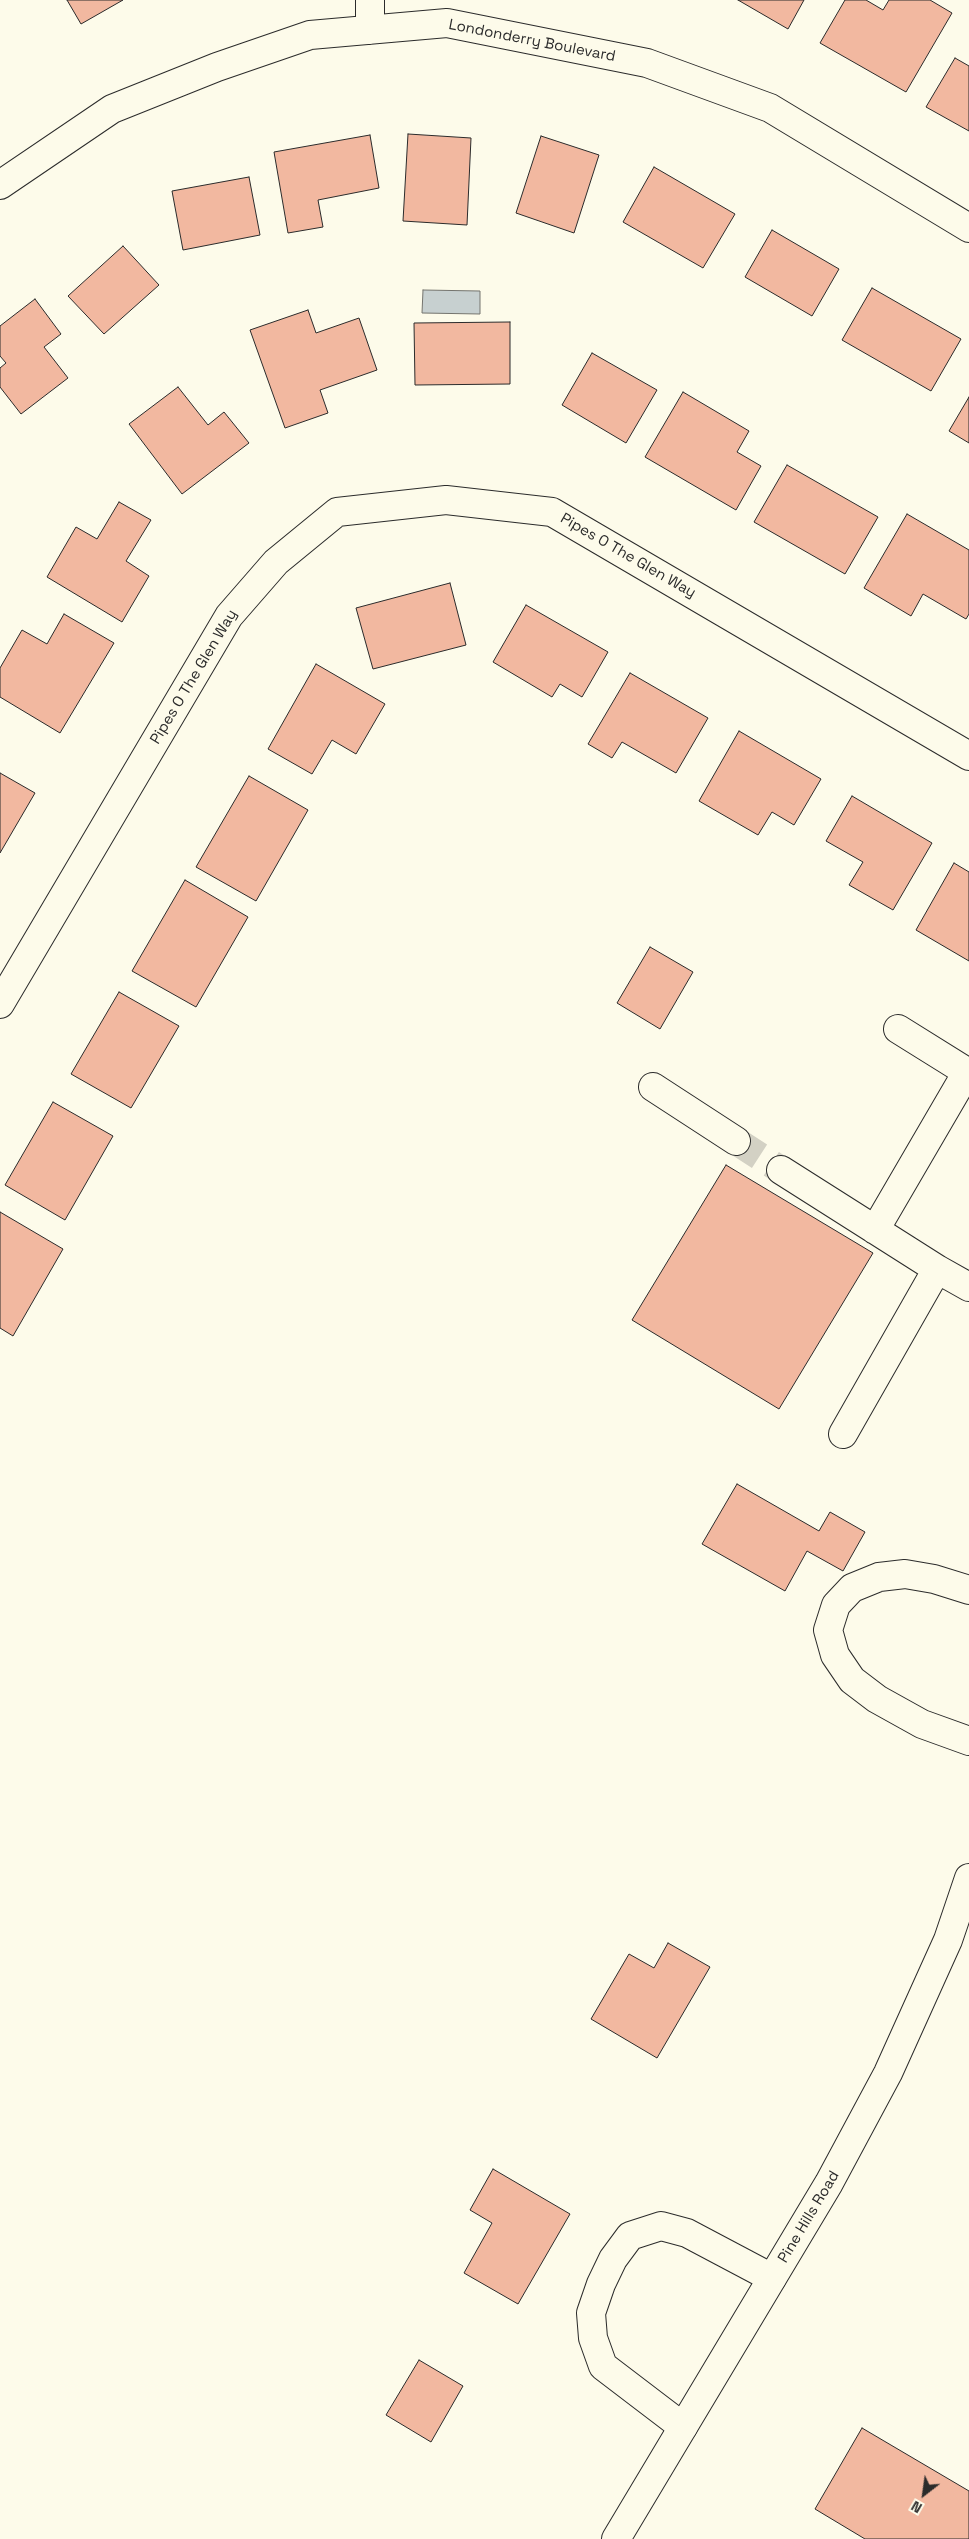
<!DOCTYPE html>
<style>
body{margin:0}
#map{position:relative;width:969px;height:2539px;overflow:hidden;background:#fdfbea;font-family:"Space Grotesk",sans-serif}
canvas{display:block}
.north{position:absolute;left:899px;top:2469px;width:50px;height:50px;-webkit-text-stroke:4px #fdfbea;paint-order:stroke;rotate:210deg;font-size:14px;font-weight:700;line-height:20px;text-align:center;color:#2b2b2b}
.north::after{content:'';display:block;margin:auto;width:18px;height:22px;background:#2b2b2b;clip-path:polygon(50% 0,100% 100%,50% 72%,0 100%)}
</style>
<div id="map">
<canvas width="969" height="2539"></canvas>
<div class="north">N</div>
</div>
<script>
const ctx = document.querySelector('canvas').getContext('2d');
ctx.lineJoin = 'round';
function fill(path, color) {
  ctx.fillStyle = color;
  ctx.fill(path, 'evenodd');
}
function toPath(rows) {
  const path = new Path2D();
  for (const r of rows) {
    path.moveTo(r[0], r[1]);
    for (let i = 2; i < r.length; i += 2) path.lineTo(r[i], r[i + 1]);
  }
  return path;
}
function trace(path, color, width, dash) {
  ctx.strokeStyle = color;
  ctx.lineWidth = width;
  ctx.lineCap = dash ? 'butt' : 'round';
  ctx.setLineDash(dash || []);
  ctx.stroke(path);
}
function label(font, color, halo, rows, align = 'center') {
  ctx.font = font + ' "Space Grotesk",sans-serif';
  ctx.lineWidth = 4;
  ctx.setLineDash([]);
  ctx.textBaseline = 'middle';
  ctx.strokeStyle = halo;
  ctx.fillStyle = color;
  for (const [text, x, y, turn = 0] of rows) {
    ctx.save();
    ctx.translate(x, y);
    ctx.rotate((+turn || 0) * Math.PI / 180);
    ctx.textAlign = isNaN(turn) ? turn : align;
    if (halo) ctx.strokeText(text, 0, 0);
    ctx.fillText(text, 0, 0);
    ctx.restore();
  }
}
const water = toPath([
 [423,290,480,291,480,314,422,313,423,290]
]);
fill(water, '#c7d0d0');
trace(water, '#74746e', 1);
const building = toPath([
 [67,0,123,0,81,24,67,0],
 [738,0,804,0,788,29,738,0],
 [845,0,866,0,883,10,889,0,930,0,952,13,906,92,820,43,845,0],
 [955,58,969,66,969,131,926,107,955,58],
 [408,134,471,138,467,225,403,221,408,134],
 [370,135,379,188,318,200,323,227,288,233,274,152,370,135],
 [541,136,599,155,574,233,516,213,541,136],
 [654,167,735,214,703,268,623,222,654,167],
 [249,177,260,235,183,250,172,191,249,177],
 [772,230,839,269,812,316,745,277,772,230],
 [123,246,159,285,104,334,68,296,123,246],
 [872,288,961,339,931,391,842,340,872,288],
 [35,299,61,334,44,347,68,378,21,414,0,387,0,368,6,363,0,356,0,326,35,299],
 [308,310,316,333,359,318,377,370,320,390,328,413,285,428,250,330,308,310],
 [510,322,510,384,415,385,414,323,510,322],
 [592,353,657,390,626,443,562,405,592,353],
 [178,387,208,425,224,412,249,443,182,494,129,424,178,387],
 [683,392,749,431,737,452,761,466,736,510,645,457,683,392],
 [969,397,969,443,949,431,969,397],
 [787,465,878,517,845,574,754,522,787,465],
 [119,502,151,520,126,561,149,576,122,622,47,577,76,527,97,539,119,502],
 [907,514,969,550,969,614,966,619,923,594,911,616,864,588,907,514],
 [450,583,466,645,373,669,356,608,450,583],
 [526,605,608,652,582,697,560,684,552,697,493,662,526,605],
 [64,614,114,643,60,733,0,697,0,668,22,630,47,644,64,614],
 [316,664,385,704,356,754,332,740,312,774,268,749,316,664],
 [630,673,708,718,676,773,622,742,612,758,588,744,630,673],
 [739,731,821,779,794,825,772,812,758,835,699,801,739,731],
 [0,773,35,793,0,853,0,773],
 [249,776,308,810,256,901,196,867,249,776],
 [852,796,932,843,893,910,849,885,863,862,826,841,852,796],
 [954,863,969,872,969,961,916,930,954,863],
 [185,880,248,917,196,1007,132,971,185,880],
 [650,947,693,972,660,1029,617,1003,650,947],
 [119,992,179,1026,131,1108,71,1074,119,992],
 [53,1102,113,1136,65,1220,5,1185,53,1102],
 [726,1165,873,1253,779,1409,632,1320,726,1165],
 [0,1212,63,1249,13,1336,0,1328,0,1212],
 [737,1484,819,1531,830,1512,865,1532,843,1571,807,1551,785,1591,702,1544,737,1484],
 [668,1943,710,1967,657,2058,591,2019,629,1954,654,1968,668,1943],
 [493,2169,570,2214,518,2304,464,2273,492,2223,470,2210,493,2169],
 [419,2360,463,2386,431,2442,386,2415,419,2360],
 [862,2428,969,2491,969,2539,865,2539,815,2509,862,2428]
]);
fill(building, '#f2b8a0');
trace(building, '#2b2b2b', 1);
trace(toPath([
 [736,1141,781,1170]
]), '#d3d1c4', 28, [28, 14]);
const minor = toPath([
 [370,0,370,30],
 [0,185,112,109,217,67,310,35,447,23,647,63,770,108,969,228],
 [0,1004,229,616,276,562,337,512,446,500,552,512,969,756],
 [653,1087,736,1141],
 [781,1170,937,1269],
 [875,1230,967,1072,898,1029],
 [843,1434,937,1269,969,1287],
 [969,1590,934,1579,905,1574,879,1577,852,1588,836,1605,828,1630,835,1655,852,1680,877,1699,922,1724,969,1741],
 [683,2427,603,2366,593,2338,591,2313,601,2284,613,2259,630,2236,661,2226,687,2233,772,2278]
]);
const major = toPath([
 [616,2539,829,2183,888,2073,948,1940,969,1878]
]);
trace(minor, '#2b2b2b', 30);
trace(major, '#2b2b2b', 30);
trace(minor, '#fdfbea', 28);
trace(major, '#fdfbea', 28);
label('15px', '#2b2b2b', '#fdfbea', [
 ["Londonderry Boulevard",532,41,11],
 ["Pipes O The Glen Way",628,556,30],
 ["Pipes O The Glen Way",194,677,-59],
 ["Pine Hills Road",809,2217,-59]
]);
</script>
